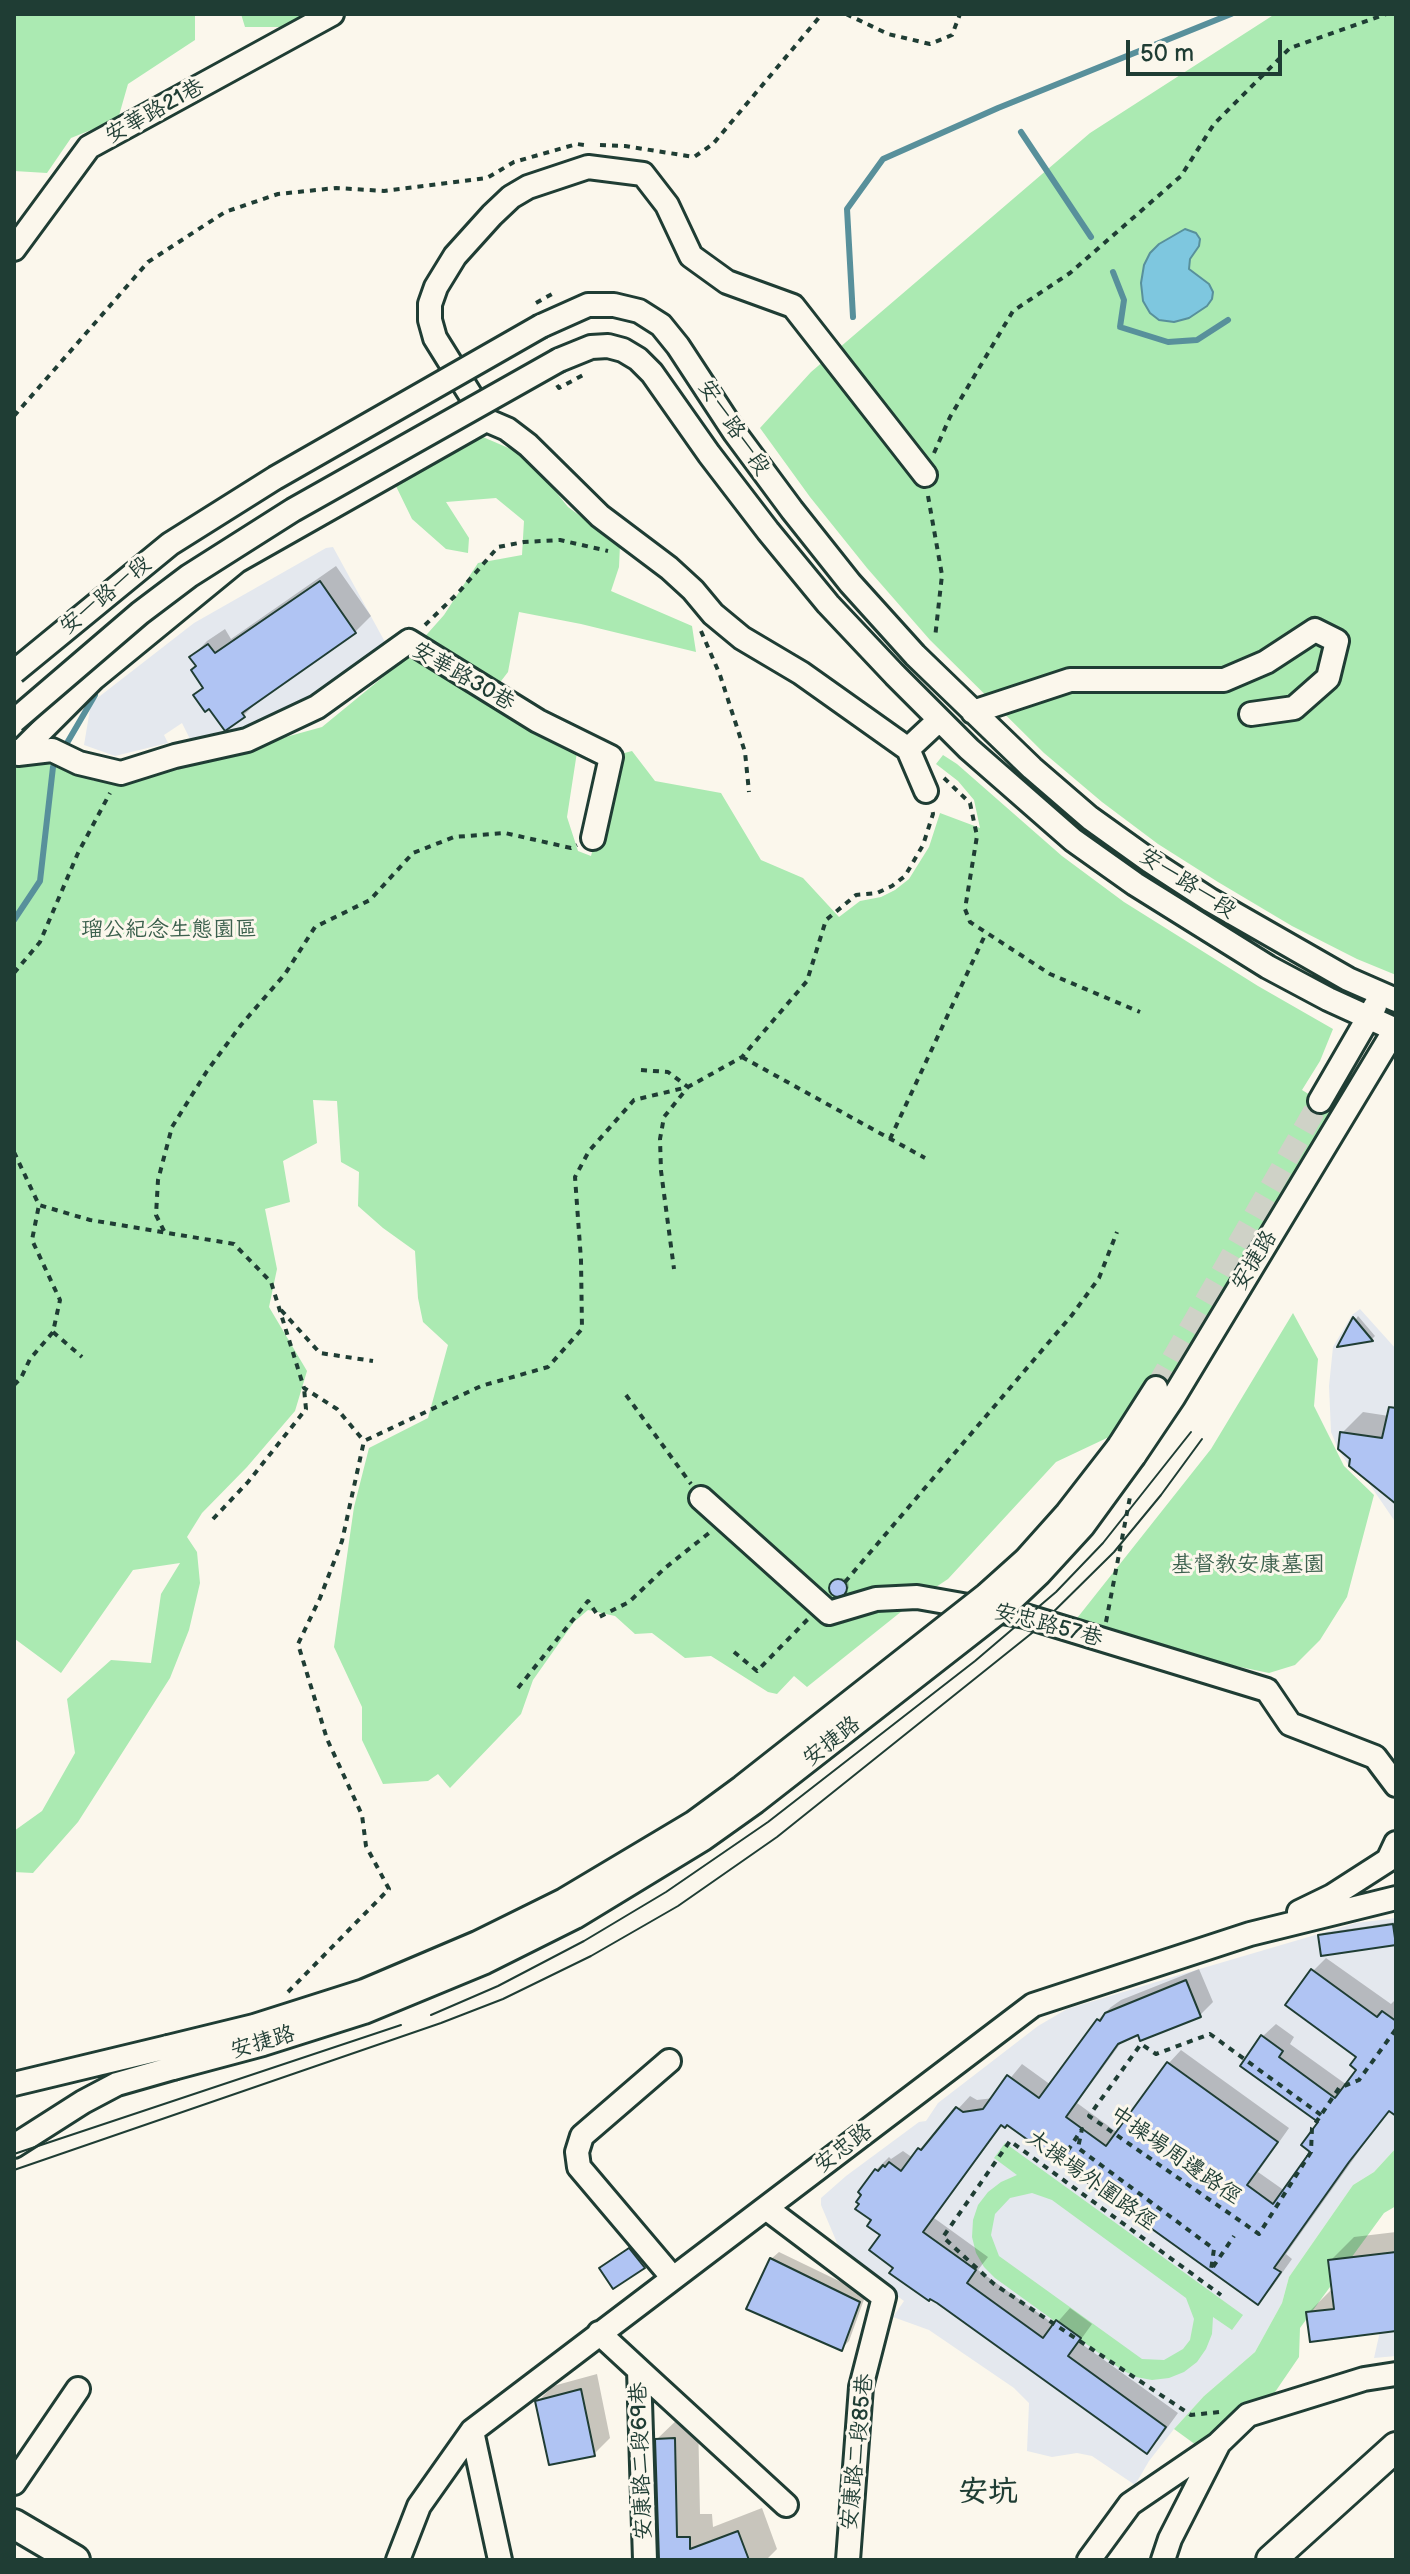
<!DOCTYPE html>
<meta charset="utf-8">
<style>
body{margin:0}
#map{position:relative;width:1410px;height:2574px;overflow:hidden;background:#fbf7ec;font-family:"Balsamiq Sans",sans-serif}
canvas{display:block}
.frame{position:absolute;inset:0;border:16px solid #1f3d34;pointer-events:none}
.scale{position:absolute;left:1126px;top:40px;width:156px;height:36px;box-sizing:border-box;border:4px solid #1f3d34;border-top:0;padding-left:10px;font-size:24px;line-height:28px;white-space:nowrap;color:#1f3d34;-webkit-text-stroke:6px #fbf7ec;paint-order:stroke}
</style>
<div id="map">
<canvas width="1410" height="2574"></canvas>
<div class="frame"></div>
<div class="scale">50 m</div>
</div>
<script>
const ctx = document.querySelector('canvas').getContext('2d');
ctx.lineJoin = 'round';
function fill(path, color) {
  ctx.fillStyle = color;
  ctx.fill(path, 'evenodd');
}
function toPath(rows) {
  const path = new Path2D();
  for (const r of rows) {
    if (r.length === 3) {
      path.moveTo(r[0] + r[2], r[1]);
      path.arc(r[0], r[1], r[2], 0, 2 * Math.PI);
      continue;
    }
    path.moveTo(r[0], r[1]);
    for (let i = 2; i < r.length; i += 2) path.lineTo(r[i], r[i + 1]);
  }
  return path;
}
function trace(path, color, width, dash) {
  ctx.strokeStyle = color;
  ctx.lineWidth = width;
  ctx.lineCap = dash ? 'butt' : 'round';
  ctx.setLineDash(dash || []);
  ctx.stroke(path);
}
function label(font, color, halo, rows, align = 'center') {
  ctx.font = font + ' "Balsamiq Sans","LXGW WenKai TC",sans-serif';
  ctx.lineWidth = 6;
  ctx.setLineDash([]);
  ctx.textBaseline = 'middle';
  ctx.strokeStyle = halo;
  ctx.fillStyle = color;
  for (const [text, x, y, turn = 0] of rows) {
    ctx.save();
    ctx.translate(x, y);
    ctx.rotate((+turn || 0) * Math.PI / 180);
    ctx.textAlign = isNaN(turn) ? turn : align;
    if (halo) ctx.strokeText(text, 0, 0);
    ctx.fillText(text, 0, 0);
    ctx.restore();
  }
}
fill(toPath([
 [333,547,385,642,309,700,231,734,193,745,182,723,164,735,168,743,115,756,84,745,91,703,194,623,326,548],
 [1360,1309,1396,1349,1396,1523,1366,1479,1349,1466,1338,1449,1331,1432,1329,1386,1333,1347,1352,1315],
 [1396,1918,1396,2148,1374,2172,1353,2185,1289,2277,1282,2303,1255,2352,1204,2396,1174,2429,1149,2461,1135,2485,1092,2456,1077,2453,1052,2457,1027,2451,1029,2403,1014,2388,929,2330,893,2317,904,2301,843,2257,821,2205,821,2198,846,2176,919,2122,926,2121,938,2103,1038,2026,1067,2009,1186,1973,1356,1923],
 [1396,2286,1396,2356,1374,2358,1390,2287]
]), '#e4e8ee');
fill(toPath([
 [14,14,195,14,195,40,128,84,118,119,71,138,47,173,14,171],
 [241,14,308,14,282,27,245,27],
 [1275,14,1396,14,1396,975,1357,959,1292,926,1218,882,1158,844,1102,802,1044,753,930,640,867,568,810,497,760,428,811,372,1090,133],
 [476,434,527,456,568,507,620,545,619,567,611,591,692,626,696,652,581,624,519,612,508,672,488,698,577,752,567,817,578,851,591,856,617,755,632,751,655,781,721,793,761,860,803,878,839,917,860,901,881,897,895,890,909,879,929,847,940,813,980,828,974,800,958,781,936,764,943,755,957,764,1062,856,1124,902,1258,986,1333,1029,1320,1061,1302,1090,1333,1109,1166,1395,1145,1382,1109,1437,1056,1462,948,1579,912,1603,807,1687,794,1676,777,1694,768,1692,711,1656,685,1658,652,1633,635,1634,615,1616,588,1610,574,1622,533,1680,521,1714,450,1788,438,1774,428,1781,383,1784,362,1740,362,1707,334,1647,354,1507,369,1448,428,1418,448,1345,423,1322,418,1298,415,1251,383,1228,358,1206,359,1172,341,1162,337,1101,313,1100,317,1143,283,1161,290,1202,265,1209,277,1269,269,1307,307,1371,295,1411,247,1467,202,1513,187,1537,197,1552,200,1583,189,1630,170,1678,78,1822,33,1873,14,1872,14,1831,42,1811,75,1753,67,1699,111,1660,151,1663,161,1594,180,1563,133,1570,61,1673,15,1639,14,735,94,781,130,780,322,727,405,659,444,615,478,563,522,555,524,521,496,498,446,502,469,538,468,553,446,549,412,519,393,480],
 [1293,1313,1318,1359,1314,1406,1344,1466,1374,1495,1347,1597,1320,1640,1295,1665,1269,1673,1197,1658,1161,1646,1108,1635,1074,1622,1211,1449],
 [1005,2143,1243,2315,1232,2330,1213,2317,1212,2334,1206,2349,1197,2362,1184,2372,1169,2378,1152,2380,1136,2377,1122,2370,995,2278,984,2267,976,2253,972,2237,973,2220,978,2205,988,2192,1001,2182,1017,2175,994,2158],
 [1032,2193,1052,2200,1186,2298,1194,2319,1190,2340,1183,2349,1164,2360,1142,2359,999,2256,991,2235,995,2214,1010,2198],
 [1396,2148,1396,2206,1384,2213,1300,2328,1299,2357,1273,2395,1256,2400,1230,2415,1210,2436,1196,2445,1174,2429,1204,2396,1255,2352,1282,2303,1289,2277,1353,2185,1374,2172]
]), '#abeab2');
const water = toPath([
 [1185,229,1196,233,1200,239,1199,246,1190,259,1189,269,1209,284,1213,292,1212,299,1207,306,1189,318,1174,322,1159,320,1150,313,1143,301,1141,283,1144,265,1150,253,1159,244,1185,229]
]);
fill(water, '#7ec7df');
trace(water, '#58909b', 2);
fill(toPath([
 [336,566,371,616,355,632,260,699,244,715,226,728,210,706,195,695,204,686,198,666,192,657,207,641,225,629,231,639],
 [1358,1316,1375,1336,1372,1339,1341,1344],
 [1396,1406,1396,1510,1394,1510,1395,1501,1352,1458,1342,1433,1363,1412,1389,1416],
 [841,1578,848,1579,849,1588,845,1591,834,1593,832,1587],
 [1396,1922,1395,1943,1320,1936,1323,1933],
 [1326,1958,1391,2004,1396,1999,1396,2106,1390,2109,1362,2147,1286,2254,1292,2259,1270,2290,1257,2302,1007,2122,1003,2124,934,2218,988,2257,978,2270,1055,2325,1070,2308,1092,2324,1079,2342,1178,2413,1159,2439,1146,2452,896,2267,874,2220,876,2170,889,2157,891,2159,903,2151,913,2158,970,2096,977,2100,994,2098,1022,2064,1051,2085,1098,2020,1111,2007,1121,2000,1199,1969,1213,2002,1200,2015,1139,2032,1123,2040,1077,2103,1118,2133,1169,2063,1181,2050,1289,2128,1258,2172,1285,2191,1313,2151,1321,2122,1263,2036,1276,2024,1294,2037,1290,2044,1347,2085,1359,2069,1359,2056,1313,1971],
 [1396,2232,1396,2329,1308,2313,1332,2289,1330,2261,1354,2237],
 [638,2242,651,2259,614,2287,609,2261],
 [779,2252,866,2294,849,2341,842,2348,771,2259],
 [597,2374,610,2438,594,2454,537,2402,553,2386],
 [681,2416,698,2416,700,2514,712,2514,713,2527,762,2508,777,2549,766,2560,661,2560,657,2439]
]), '#0003');
trace(toPath([
 [1021,132,1091,237],
 [1113,272,1124,300,1120,327,1168,342,1197,340,1228,320],
 [853,317,847,209,883,159,998,108,1231,14],
 [14,920,40,881,53,767,95,695]
]), '#58909b', 6);
const building = toPath([
 [320,581,356,633,242,713,245,717,225,731,209,709,205,712,193,695,203,688,191,670,196,666,189,657,208,644,215,653,320,581],
 [1353,1317,1373,1341,1337,1347,1353,1317],
 [1389,1407,1396,1408,1396,1504,1349,1466,1350,1459,1338,1449,1340,1432,1382,1438,1389,1407],
 [838,1588,9],
 [1393,1924,1396,1945,1321,1956,1318,1935,1393,1924],
 [1311,1969,1377,2017,1382,2011,1396,2021,1396,2116,1389,2111,1349,2162,1274,2268,1281,2272,1258,2305,1007,2125,1005,2128,1001,2125,923,2232,976,2270,967,2283,1043,2338,1056,2320,1081,2338,1068,2356,1166,2427,1147,2454,937,2303,930,2299,929,2301,889,2273,893,2268,869,2250,880,2235,867,2226,871,2220,855,2209,859,2204,856,2202,861,2195,858,2192,875,2169,878,2171,883,2165,885,2167,889,2162,901,2171,918,2148,921,2150,956,2107,963,2112,983,2109,1007,2075,1039,2098,1097,2019,1100,2021,1105,2013,1186,1980,1201,2017,1140,2041,1138,2035,1118,2044,1066,2117,1106,2146,1167,2062,1278,2142,1247,2185,1273,2204,1310,2152,1301,2145,1318,2122,1240,2066,1261,2035,1283,2051,1279,2057,1335,2098,1356,2070,1350,2065,1356,2057,1285,2005,1311,1969],
 [629,2248,645,2268,613,2289,599,2268,629,2248],
 [1396,2252,1396,2331,1310,2342,1306,2312,1334,2309,1328,2260,1396,2252],
 [770,2258,860,2302,842,2351,746,2309,770,2258],
 [581,2389,595,2456,549,2465,535,2401,581,2389],
 [675,2438,677,2537,690,2537,690,2549,738,2531,749,2560,659,2560,655,2439,675,2438]
]);
fill(building, '#b0c4f3');
trace(building, '#1f3d34', 2);
trace(toPath([
 [1156,1388,1320,1101]
]), '#cfd2c7', 22, [22, 11]);
const minor = toPath([
 [14,249,89,147,332,14],
 [541,326,588,305,614,305,639,311,661,325,678,346,735,433,792,510,850,583,915,655,1032,768,1090,818,1150,861,1210,900,1348,979,1396,1000],
 [559,360,591,347,608,346,623,350,638,359,652,373,709,454,768,531,828,604,895,675,969,749,1073,840,1135,884,1268,967,1328,999,1396,1030],
 [925,475,793,306,727,282,691,256,667,205,643,174,588,167,528,187,511,197,492,215,455,256,436,287,430,304,430,320,435,338,486,420,507,429,528,445,600,516,669,568,693,590,713,614,742,638,801,673,908,749,926,791],
 [973,712,1070,680,1224,680,1266,662,1315,630,1337,641,1328,678,1294,708,1251,714],
 [908,749,939,720],
 [14,751,18,754,52,750,79,763,121,773,175,756,247,740,317,707,409,641,538,721,611,757,593,838],
 [18,754,93,679,237,561,486,420],
 [1320,1101,1375,1006],
 [1119,1446,1156,1388],
 [1134,1456,1173,1398,1396,1028],
 [701,1498,829,1613,876,1599,917,1597,1025,1616,1267,1690,1290,1724,1375,1757,1396,1785],
 [1299,1912,1332,1896,1388,1860,1396,1843],
 [669,2061,582,2136,577,2152,579,2167,673,2278],
 [14,2084,168,2047],
 [14,2146,83,2102,117,2084,173,2068],
 [766,2208,884,2297,861,2387,848,2560],
 [599,2333,639,2370,645,2560],
 [639,2370,786,2505],
 [472,2431,500,2560],
 [14,2483,78,2389],
 [398,2560,419,2506,472,2431,1033,2005,1250,1934,1396,1898],
 [1089,2560,1130,2504,1218,2444],
 [1163,2560,1170,2539,1219,2443,1248,2415,1364,2379,1396,2374]
]);
const major = toPath([
 [14,2524,75,2560],
 [1271,2560,1396,2447]
]);
trace(minor, '#1f3d34', 28);
trace(major, '#1f3d34', 34);
trace(toPath([
 [846,14,888,34,930,44,952,35,960,14],
 [600,145,625,146,694,157,713,144,822,14],
 [536,303,552,294],
 [557,385,559,388,583,375],
 [14,416,148,262,225,212,278,194,336,188,384,191,487,178,514,162,577,144,584,145],
 [934,453,950,417,1013,311,1070,273,1181,176,1214,124,1290,48,1386,14],
 [928,496,942,575,935,638],
 [425,625,458,593,498,547,524,542,560,540,608,551],
 [701,631,720,675,745,752,749,792],
 [944,778,970,803,977,836,965,909,970,922,1050,974,1140,1012],
 [14,973,40,942,78,853,110,793],
 [742,1057,925,1158],
 [641,1070,668,1072,688,1087,664,1117,660,1139,661,1171,674,1269],
 [890,1139,986,933],
 [14,1152,39,1205,90,1220,234,1244,271,1282,304,1388,337,1409,364,1441],
 [164,1231,156,1215,158,1180,172,1127,207,1071,241,1025,285,974,315,927,370,900,413,853,454,837,505,833,571,848,577,845],
 [281,1310,320,1353,373,1361],
 [53,1332,82,1357],
 [14,1385,21,1378,30,1359,53,1332,60,1300,32,1240,39,1205],
 [626,1395,691,1484],
 [213,1519,248,1482,306,1409,304,1388],
 [845,1582,1072,1315,1099,1278,1117,1232],
 [1106,1622,1130,1497],
 [734,1652,757,1671,808,1619],
 [518,1688,588,1601,599,1617,629,1602,665,1568,709,1533],
 [288,1992,389,1889,366,1846,362,1815,327,1739,298,1644,320,1598,342,1541,364,1441,481,1386,548,1367,582,1329,581,1260,575,1177,589,1151,634,1100,688,1087,742,1057,807,981,826,920,856,895,877,893,892,886,905,876,923,845,933,814,932,808],
 [1321,2115,1210,2034,1156,2054,1141,2044,1089,2116,1259,2234,1311,2152,1312,2128,1321,2115,1339,2088,1359,2080,1396,2029],
 [1061,2161,1082,2129,1078,2148,1214,2249,1211,2270,1234,2236],
 [1219,2412,1191,2415,994,2284,943,2237,1010,2141,1221,2295]
]), '#1f3d34', 4, [6, 6]);
trace(minor, '#fbf7ec', 22);
trace(major, '#fbf7ec', 28);
trace(toPath([
 [431,2015,498,1986,584,1941,666,1892,768,1822,975,1661,1056,1592,1103,1543,1191,1432],
 [14,2154,401,2025],
 [14,2170,441,2023,503,1999,591,1956,678,1906,777,1837,1032,1633,1114,1552,1161,1495,1202,1439]
]), '#1f3d34', 2);
const minorBridge = toPath([
 [14,672,170,544,275,478,541,326],
 [14,721,140,613,189,576,293,510,559,360],
 [168,2047,254,2026,364,1991,477,1943,564,1900,693,1823,742,1787,986,1595,1025,1560,1067,1513,1119,1446],
 [173,2068,263,2044,364,2012,485,1962,575,1917,703,1839,755,1802,1001,1610,1039,1574,1083,1526,1134,1456]
]);
trace(minorBridge, '#1f3d34', 28, []);
trace(minorBridge, '#fbf7ec', 22);
label('22px', '#1f3d34', '#fbf7ec', [
 ["安華路21巷",155,112,-29],
 ["安一路一段",733,428,56],
 ["安一路一段",106,596,-39],
 ["安華路30巷",463,677,30],
 ["安一路一段",1187,884,33],
 ["安捷路",1255,1261,-59],
 ["安忠路57巷",1048,1626,15],
 ["安捷路",832,1742,-38],
 ["安捷路",263,2043,-16],
 ["安忠路",844,2149,-37],
 ["中操場周邊路徑",1175,2156,35],
 ["大操場外圍路徑",1091,2181,36],
 ["安康路二段85巷",858,2452,-84],
 ["安康路二段69巷",642,2461,-92]
]);
label('22px', '#3b604d', '#fbf7ec', [
 ["瑠公紀念生態園區",169,930],
 ["基督教安康墓園",1248,1565]
]);
label('bold 30px', '#1f3d34', '#fbf7ec', [
 ["安坑",988,2493]
]);
</script>
